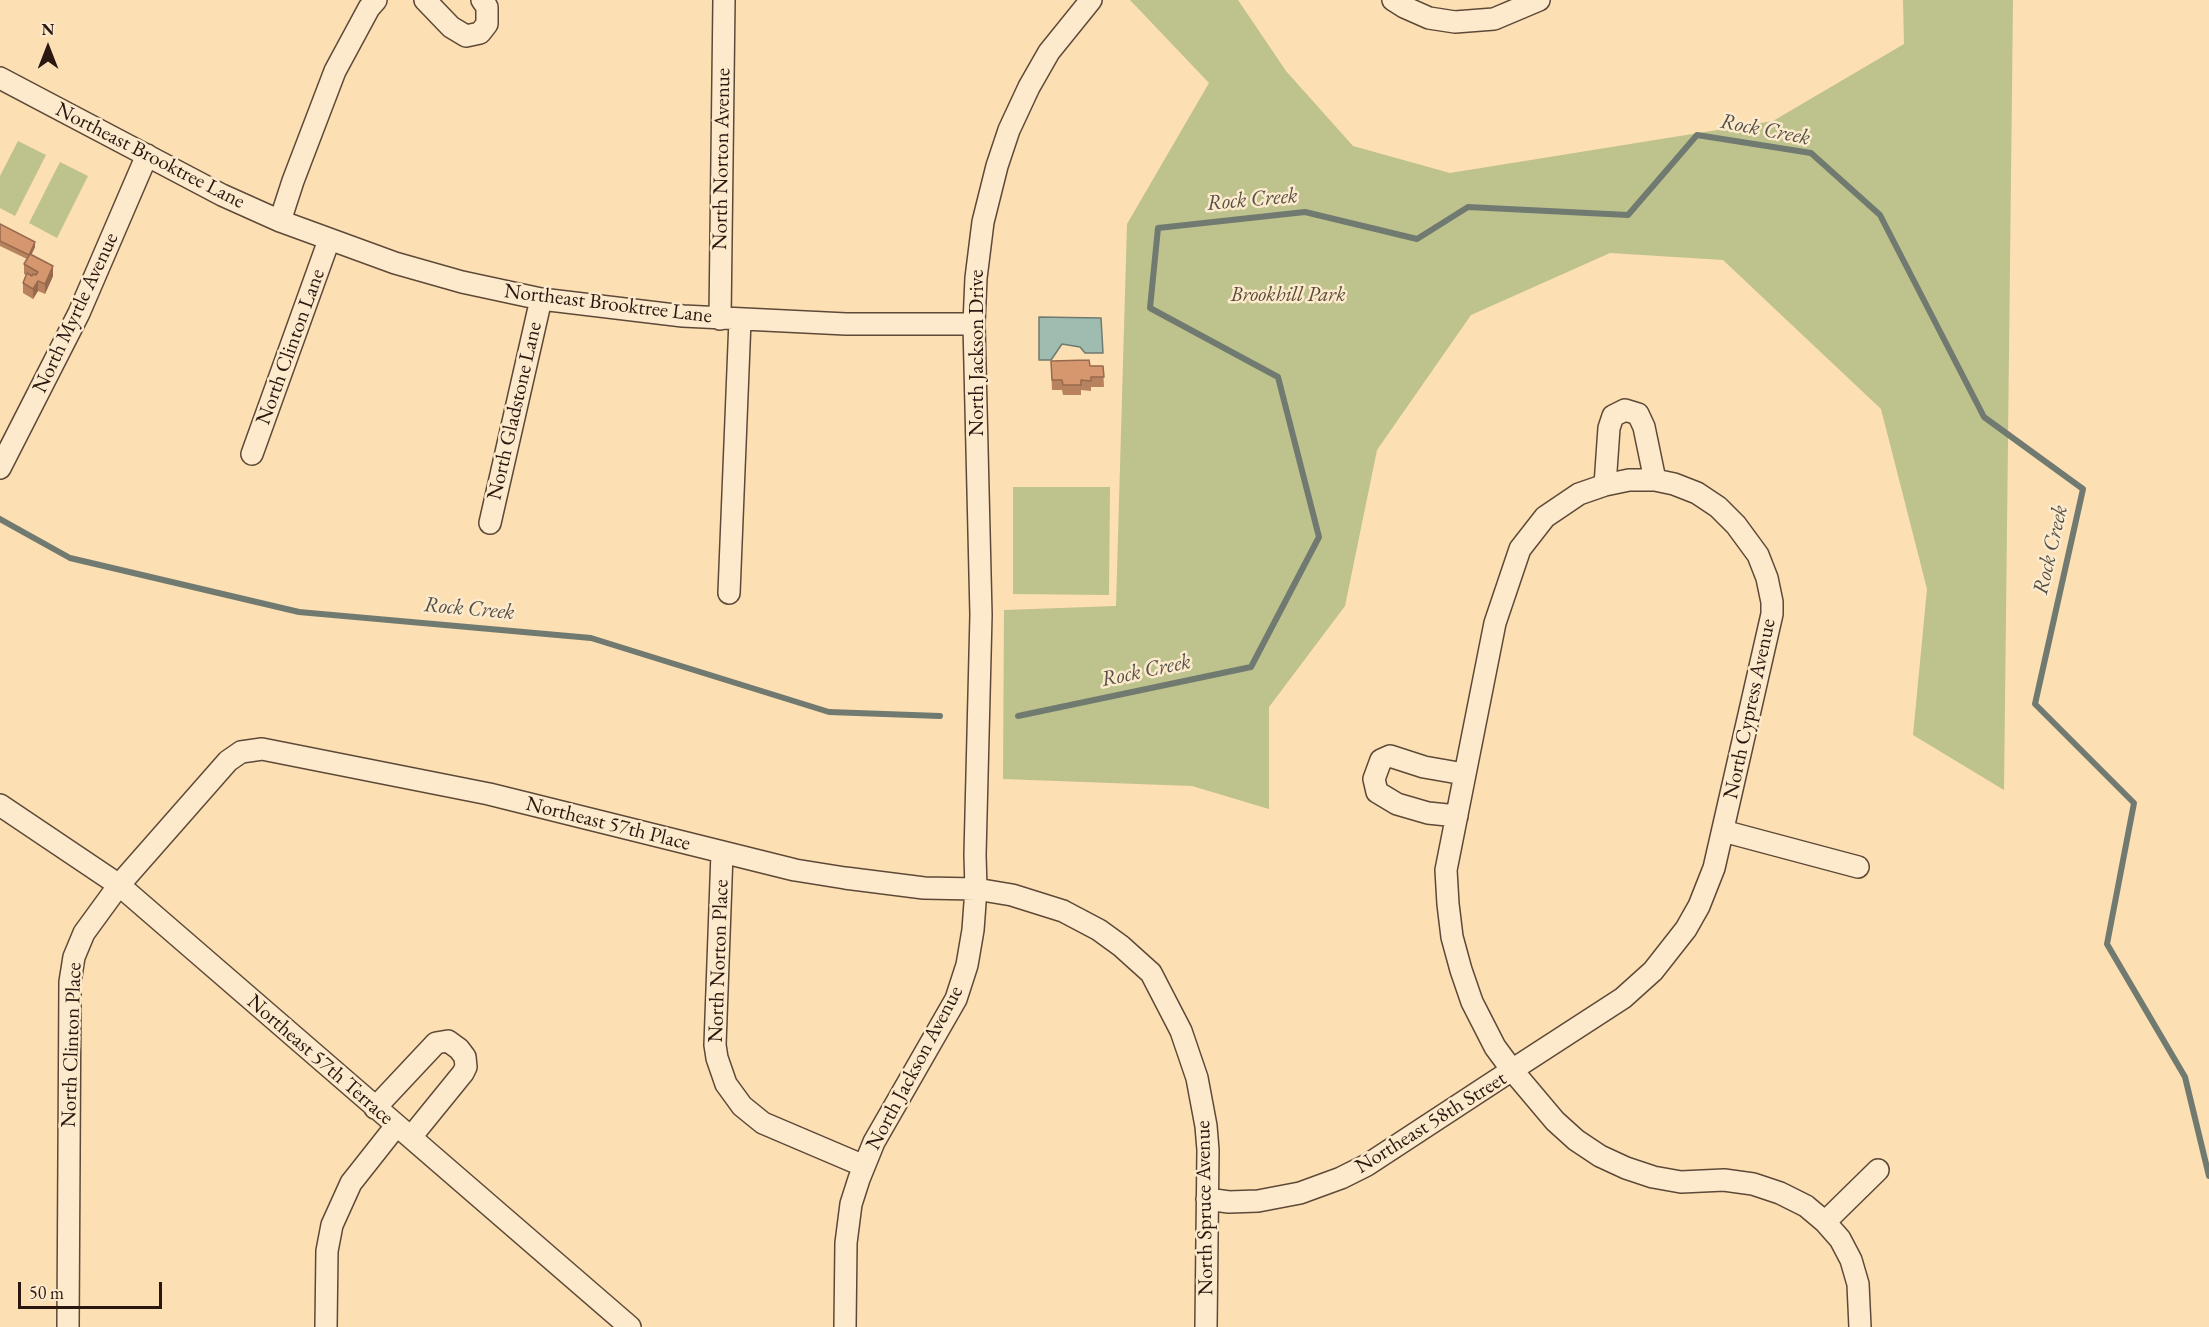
<!DOCTYPE html>
<style>
body{margin:0}
#map{position:relative;width:2209px;height:1327px;overflow:hidden;background:#fcdfb2;font-family:"EB Garamond",serif}
canvas{display:block}
.north{position:absolute;left:18px;top:18px;width:60px;height:60px;-webkit-text-stroke:4px #fdeacd;paint-order:stroke;rotate:0deg;font-size:16px;font-weight:700;line-height:24px;text-align:center;color:#2a170f}
.north::after{content:'';display:block;margin:auto;width:21px;height:27px;background:#2a170f;clip-path:polygon(50% 0,100% 100%,50% 72%,0 100%)}
.scale{position:absolute;left:18px;top:1282px;width:144px;height:27px;box-sizing:border-box;border:3px solid #2a170f;border-top:0;padding-left:8px;font-size:18px;line-height:21px;white-space:nowrap;color:#2a170f;-webkit-text-stroke:4px #fdeacd;paint-order:stroke}
</style>
<div id="map">
<canvas width="2209" height="1327"></canvas>
<div class="north">N</div>
<div class="scale">50 m</div>
</div>
<script>
const ctx = document.querySelector('canvas').getContext('2d');
ctx.lineJoin = 'round';
function fill(path, color) {
  ctx.fillStyle = color;
  ctx.fill(path, 'evenodd');
}
function toPath(rows) {
  const path = new Path2D();
  for (const r of rows) {
    path.moveTo(r[0], r[1]);
    for (let i = 2; i < r.length; i += 2) path.lineTo(r[i], r[i + 1]);
  }
  return path;
}
function trace(path, color, width, dash) {
  ctx.strokeStyle = color;
  ctx.lineWidth = width;
  ctx.lineCap = dash ? 'butt' : 'round';
  ctx.setLineDash(dash || []);
  ctx.stroke(path);
}
function label(font, color, halo, rows, align = 'center') {
  ctx.font = font + ' "EB Garamond",serif';
  ctx.lineWidth = 5;
  ctx.setLineDash([]);
  ctx.textBaseline = 'middle';
  ctx.strokeStyle = halo;
  ctx.fillStyle = color;
  for (const [text, x, y, turn = 0] of rows) {
    ctx.save();
    ctx.translate(x, y);
    ctx.rotate((+turn || 0) * Math.PI / 180);
    ctx.textAlign = isNaN(turn) ? turn : align;
    if (halo) ctx.strokeText(text, 0, 0);
    ctx.fillText(text, 0, 0);
    ctx.restore();
  }
}
fill(toPath([
 [1130,0,1238,0,1286,71,1353,146,1450,173,1773,121,1904,44,1903,0,2013,0,2004,790,1913,735,1927,589,1881,409,1723,260,1610,253,1471,315,1377,450,1345,606,1269,707,1269,809,1192,786,1003,779,1004,610,1116,606,1127,224,1209,83],
 [18,141,46,155,15,216,0,208,0,176],
 [60,162,88,176,57,238,29,223],
 [1013,487,1110,487,1109,595,1013,594]
]), '#bec28d');
const water = toPath([
 [1039,317,1101,318,1103,353,1085,353,1080,347,1062,344,1051,360,1039,360,1039,317]
]);
fill(water, '#9fbcb0');
trace(water, '#707a70', 1.5);
trace(toPath([
 [0,519,70,558,299,612,591,638,829,712,940,716],
 [1018,716,1251,667,1319,537,1278,377,1150,308,1158,228,1305,212,1417,239,1468,207,1628,215,1697,135,1811,153,1880,215,1984,417,2083,489,2035,704,2134,803,2107,944,2185,1077,2209,1176]
]), '#707a70', 6);
const minor = toPath([
 [425,0,451,27,466,36,480,33,487,24,487,7,482,0],
 [1393,0,1404,7,1429,18,1455,22,1494,19,1539,0],
 [0,78,222,195,280,221,395,263,462,282,541,299,683,316,846,324,974,324],
 [280,221,293,181,335,71,369,8,376,0],
 [720,319,724,0],
 [252,454,329,240],
 [0,468,79,313,147,155],
 [1605,485,1609,428,1613,416,1625,410,1638,414,1644,427,1655,480],
 [490,523,541,299],
 [729,593,740,320],
 [0,805,119,885,630,1327],
 [1457,816,1428,813,1397,804,1377,792,1374,779,1381,760,1390,756,1424,767,1464,774],
 [1723,831,1858,867],
 [722,853,715,1045,717,1058,726,1084,742,1106,763,1123,864,1166],
 [375,1108,436,1043,448,1041,459,1049,465,1057,466,1067,463,1073,411,1137],
 [1207,1199,1229,1202,1258,1201,1300,1193,1341,1178,1367,1165,1512,1070,1623,998,1653,971,1686,929,1699,906,1714,868,1772,614,1772,602,1767,578,1758,555,1736,525,1718,507,1697,493,1674,484,1655,480,1629,480,1605,485,1579,494,1545,517,1520,549,1495,623,1446,870,1448,904,1452,937,1461,970,1472,1002,1495,1047,1512,1070,1555,1121,1576,1140,1600,1156,1626,1168,1653,1177,1681,1182,1724,1180,1753,1184,1780,1193,1806,1206,1825,1222,1840,1239,1851,1260,1858,1284,1860,1327],
 [1825,1222,1878,1170],
 [68,1327,70,982,74,957,84,933,119,885,228,761,241,752,262,749,489,794,795,870,845,878,924,888,976,889,1012,895,1063,911,1099,930,1121,946,1151,973,1181,1031,1197,1078,1206,1126,1208,1150,1206,1327],
 [326,1327,327,1251,332,1225,351,1183,396,1126],
 [845,1327,846,1243,851,1204,859,1179,874,1142,956,999,967,965,973,930,976,889,975,855,981,615,974,324,976,278,983,222,997,166,1009,130,1029,87,1049,52,1091,0]
]);
trace(minor, '#5e4938', 24);
trace(minor, '#fdeacd', 21);
fill(toPath([
 [0,224,35,247,31,255,53,276,45,294,38,291,33,299,23,293,23,283,26,275,24,274,24,264,27,259,0,246],
 [1051,361,1090,366,1103,366,1104,387,1091,387,1091,391,1081,390,1081,395,1063,395,1062,390,1052,390]
]), '#b8825f');
fill(toPath([
 [35,242,35,247,29,260,29,255],
 [53,266,53,276,45,294,45,284],
 [38,281,38,291,33,299,33,289]
]), '#966a4e');
const building = toPath([
 [0,224,35,242,29,255,0,241,0,224],
 [30,254,53,266,45,284,38,281,33,289,23,283,27,273,32,276,33,274,36,275,38,272,24,264,30,254],
 [1089,360,1090,366,1103,366,1104,377,1091,377,1091,381,1081,380,1081,385,1063,385,1062,380,1052,380,1051,361,1089,360]
]);
fill(building, '#d6976f');
trace(building, '#966a4e', 1.5);
label('21px', '#2a170f', '#fdeacd', [
 ["Northeast Brooktree Lane",150,156,27],
 ["North Norton Avenue",722,159,-89],
 ["Northeast Brooktree Lane",608,304,7],
 ["North Myrtle Avenue",76,313,-65],
 ["North Clinton Lane",291,347,-70],
 ["North Jackson Drive",977,353,-90],
 ["North Gladstone Lane",515,411,-77],
 ["North Cypress Avenue",1750,709,-78],
 ["Northeast 57th Place",608,824,14],
 ["North Norton Place",719,961,-88],
 ["North Clinton Place",72,1045,-88],
 ["Northeast 57th Terrace",320,1060,41],
 ["North Jackson Avenue",915,1068,-62],
 ["Northeast 58th Street",1431,1123,-32],
 ["North Spruce Avenue",1205,1208,-91]
]);
label('italic 21px', '#564a35', '#fdeacd', [
 ["Brookhill Park",1288,295]
]);
label('italic 22px', '#535147', '#fdeacd', [
 ["Rock Creek",1765,130,11],
 ["Rock Creek",1252,200,-5],
 ["Rock Creek",2051,550,-77],
 ["Rock Creek",469,609,5],
 ["Rock Creek",1146,671,-12]
]);
</script>
